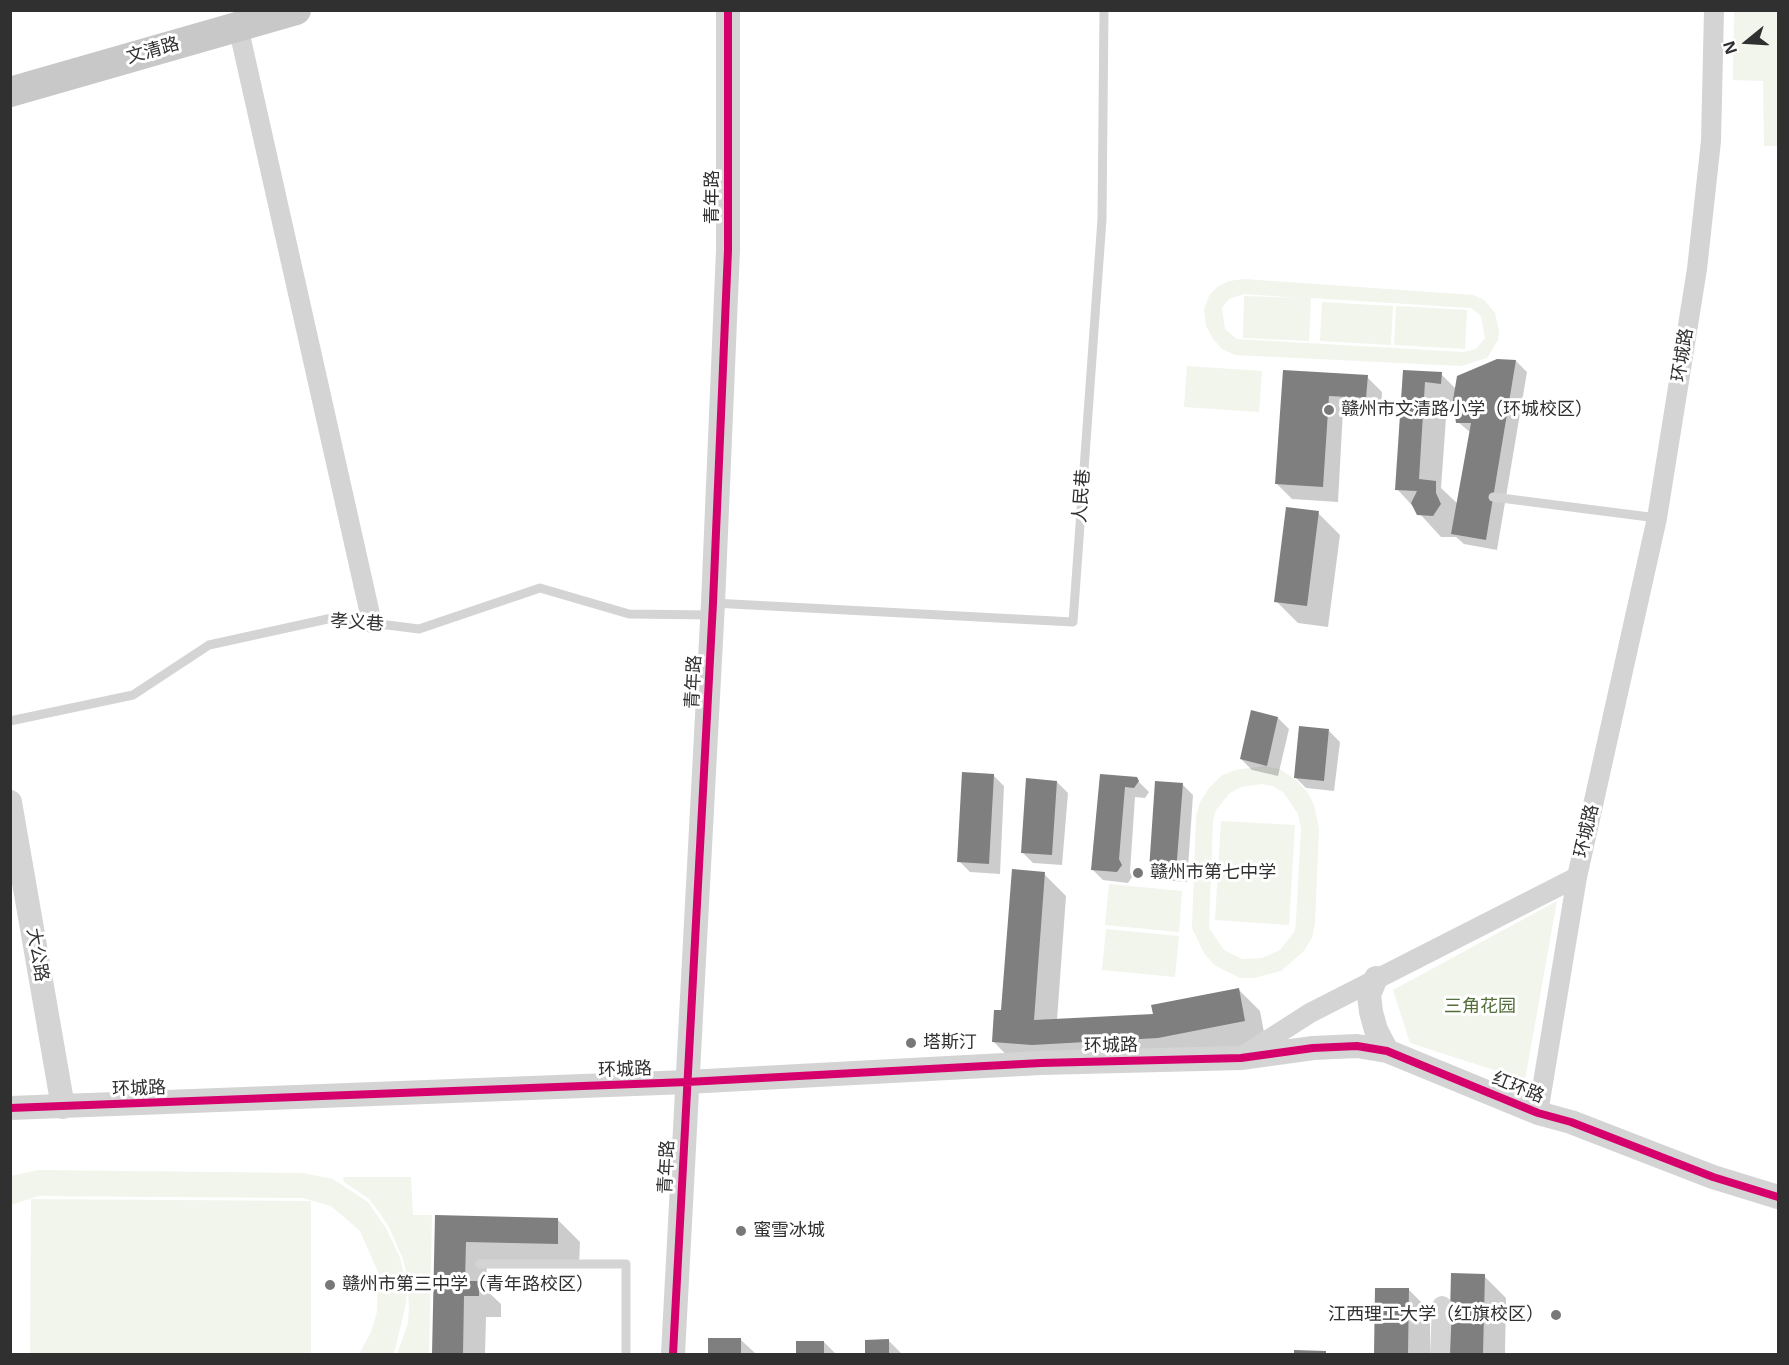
<!DOCTYPE html>
<meta charset="utf-8">
<style>
body{margin:0}
#map{position:relative;width:1789px;height:1365px;overflow:hidden;background:#fff;font-family:"Noto Sans",sans-serif}
canvas{display:block}
.frame{position:absolute;inset:0;border:12px solid #303030;pointer-events:none}
.north{position:absolute;left:1717px;top:12px;width:60px;height:60px;-webkit-text-stroke:4px #fff;paint-order:stroke;rotate:252deg;font-size:16px;font-weight:700;line-height:24px;text-align:center;color:#303030}
.north::after{content:'';display:block;margin:auto;width:21px;height:27px;background:#303030;clip-path:polygon(50% 0,100% 100%,50% 72%,0 100%)}
</style>
<div id="map">
<canvas width="1789" height="1365"></canvas>
<div class="frame"></div>
<div class="north">N</div>
</div>
<script>
const ctx = document.querySelector('canvas').getContext('2d');
ctx.lineJoin = 'round';
function fill(path, color) {
  ctx.fillStyle = color;
  ctx.fill(path, 'evenodd');
}
function toPath(rows) {
  const path = new Path2D();
  for (const r of rows) {
    path.moveTo(r[0], r[1]);
    for (let i = 2; i < r.length; i += 2) path.lineTo(r[i], r[i + 1]);
  }
  return path;
}
function trace(path, color, width, dash) {
  ctx.strokeStyle = color;
  ctx.lineWidth = width;
  ctx.lineCap = dash ? 'butt' : 'round';
  ctx.setLineDash(dash || []);
  ctx.stroke(path);
}
function label(font, color, halo, rows, align = 'center') {
  ctx.font = font + ' "Noto Sans","Noto Sans SC",sans-serif';
  ctx.lineWidth = 6;
  ctx.setLineDash([]);
  ctx.textBaseline = 'middle';
  ctx.strokeStyle = halo;
  ctx.fillStyle = color;
  for (const [text, x, y, turn = 0] of rows) {
    ctx.save();
    ctx.translate(x, y);
    ctx.rotate((+turn || 0) * Math.PI / 180);
    ctx.textAlign = isNaN(turn) ? turn : align;
    if (halo) ctx.strokeText(text, 0, 0);
    ctx.fillText(text, 0, 0);
    ctx.restore();
  }
}
fill(toPath([
 [1734,11,1778,11,1778,146,1764,146,1763,81,1733,80],
 [1244,279,1473,295,1484,300,1495,313,1499,331,1498,340,1487,358,1461,366,1235,355,1222,349,1213,339,1206,326,1204,309,1209,296,1217,287,1229,281],
 [1244,294,1299,298,1244,296,1243,338,1309,341,1311,298,1471,308,1481,316,1485,338,1476,349,1464,352,1237,339,1225,329,1222,308,1229,299],
 [1322,302,1393,306,1391,345,1320,341],
 [1396,306,1467,310,1465,349,1394,345],
 [1187,366,1262,371,1259,412,1184,407],
 [1264,766,1280,769,1296,780,1308,793,1314,805,1319,828,1315,924,1312,938,1303,952,1281,971,1254,978,1240,978,1214,965,1204,953,1192,928,1196,816,1200,802,1209,788,1221,776,1235,770],
 [1262,784,1273,786,1284,793,1298,814,1301,828,1296,921,1295,931,1280,950,1262,958,1242,959,1224,950,1209,928,1213,820,1216,810,1230,793,1241,787],
 [1221,821,1295,825,1289,925,1215,920],
 [1109,884,1182,891,1179,932,1105,925],
 [1557,901,1525,1080,1410,1043,1393,990],
 [1106,929,1179,936,1175,977,1102,970],
 [38,1170,303,1173,333,1179,368,1202,386,1228,400,1258,407,1288,406,1303,395,1350,393,1354,359,1354,371,1332,377,1312,378,1272,360,1231,331,1206,303,1198,38,1196,11,1205,11,1176],
 [343,1177,411,1177,413,1215,432,1215,429,1354,397,1354,408,1323,409,1307,407,1276,403,1259,389,1227,379,1212,369,1199,344,1182],
 [31,1199,311,1201,311,1354,30,1354]
]), '#f1f5ec');
fill(toPath([
 [1516,361,1527,372,1497,550,1464,544,1456,537,1441,537,1397,489,1404,371,1441,374,1456,389],
 [1447,404,1455,404,1458,422,1471,433,1458,504,1441,488],
 [1284,372,1367,377,1382,392,1381,412,1343,410,1338,502,1292,499,1277,484],
 [1318,513,1340,535,1328,627,1298,623,1276,601],
 [1278,718,1289,729,1278,776,1252,770,1241,759],
 [1329,731,1340,742,1334,791,1306,788,1295,777],
 [993,775,1004,786,1000,874,970,872,959,861],
 [1101,776,1136,779,1149,792,1145,798,1135,797,1130,872,1132,877,1128,883,1103,880,1092,869],
 [1057,782,1068,793,1062,865,1033,863,1022,852],
 [1182,784,1193,795,1187,882,1161,880,1150,869],
 [1044,874,1066,896,1057,1020,1155,1015,1238,989,1260,1011,1266,1043,1181,1060,1015,1064,993,1041],
 [436,1217,558,1220,580,1242,579,1265,487,1263,486,1290,501,1304,501,1317,486,1317,485,1354,434,1354],
 [1452,1275,1484,1276,1506,1298,1505,1354,1450,1354],
 [1376,1289,1408,1289,1430,1311,1430,1354,1375,1354],
 [710,1339,741,1340,756,1354,710,1354],
 [867,1341,889,1341,902,1354,867,1354],
 [798,1342,824,1342,836,1354,798,1354]
]), '#0003');
fill(toPath([
 [1497,359,1516,360,1486,540,1451,534,1471,423,1456,423,1453,400,1457,376],
 [1283,370,1368,375,1366,398,1329,396,1323,487,1275,484],
 [1403,370,1442,372,1441,384,1425,382,1419,479,1436,481,1436,493,1441,504,1433,516,1417,515,1411,503,1417,491,1395,490],
 [1286,507,1319,511,1307,606,1274,602],
 [1251,710,1278,717,1267,766,1240,759],
 [1299,726,1329,729,1324,781,1294,778],
 [962,772,994,774,989,864,957,862],
 [1100,774,1137,777,1139,781,1134,788,1125,787,1119,859,1122,865,1117,872,1091,870],
 [1026,778,1057,781,1052,855,1021,853],
 [1155,781,1183,783,1176,872,1149,870],
 [1012,869,1045,872,1034,1020,1153,1014,1151,1005,1239,988,1245,1021,1158,1038,1032,1045,992,1042,994,1010,1001,1010],
 [435,1215,558,1218,558,1244,466,1242,465,1281,479,1281,479,1296,464,1296,463,1354,432,1354],
 [1451,1273,1485,1274,1483,1354,1449,1354],
 [1375,1288,1409,1288,1408,1354,1374,1354],
 [708,1338,741,1338,741,1354,708,1354],
 [889,1339,889,1354,865,1354,865,1340],
 [796,1341,824,1341,824,1354,796,1354],
 [1294,1350,1326,1351,1326,1354,1294,1354]
]), '#7f7f7f');
trace(toPath([
 [1493,497,1657,518],
 [713,603,1073,622,1102,219,1104,10],
 [10,721,133,695,209,645,332,618,419,629,540,588,629,614,712,615],
 [480,1264,626,1264,626,1354]
]), '#d4d4d4', 9);
trace(toPath([
 [238,26,372,623],
 [1243,1056,1310,1013,1577,877],
 [1538,1113,1577,877,1657,518,1697,269,1711,141,1714,10],
 [1440,1354,1442,1306]
]), '#d4d4d4', 20);
trace(toPath([
 [10,802,63,1107],
 [1376,978,1369,995,1371,1012,1376,1030,1387,1051],
 [10,1108,687,1082,1041,1063,1241,1058,1313,1048,1357,1046,1387,1051,1538,1113,1571,1122,1713,1177,1778,1197],
 [673,1354,713,603,728,250,728,10]
]), '#d4d4d4', 24);
trace(toPath([
 [10,92,296,10]
]), '#c8c8c8', 30);
trace(toPath([
 [10,1108,687,1082,1041,1063,1241,1058,1313,1048,1357,1046,1387,1051,1538,1113,1571,1122,1713,1177,1778,1197],
 [673,1354,713,603,728,250,728,10]
]), '#d6006c', 8);
for (const [x, y, r, color] of [
 [1329,410,6,"#787878"],
 [1138,873,6,"#787878"],
 [911,1043,6,"#787878"],
 [741,1231,6,"#787878"],
 [330,1285,6,"#787878"],
 [1556,1315,6,"#787878"]
]) {
  const dot = new Path2D();
  dot.arc(x, y, r, 0, 2 * Math.PI);
  ctx.fillStyle = color;
  ctx.fill(dot);
  trace(dot, '#fff', 2);
}
label('18px', '#303030', '#fff', [
 ["文清路",153,51,-16],
 ["青年路",713,197,-90],
 ["环城路",1683,355,-81],
 ["人民巷",1082,496,-86],
 ["孝义巷",357,623,4],
 ["青年路",694,682,-87],
 ["环城路",1587,831,-77],
 ["大公路",37,955,80],
 ["环城路",1111,1046,-1],
 ["环城路",625,1070,-2],
 ["红环路",1518,1088,22],
 ["环城路",139,1089,-2],
 ["青年路",667,1167,-87]
]);
label('18px', '#303030', '#fff', [
 ["赣州市文清路小学（环城校区）",1341,410],
 ["赣州市第七中学",1150,873],
 ["塔斯汀",923,1043],
 ["蜜雪冰城",753,1231],
 ["赣州市第三中学（青年路校区）",342,1285],
 ["江西理工大学（红旗校区）",1544,1315,"right"]
], 'left');
label('18px', '#546e3b', '#fff', [
 ["三角花园",1480,1007]
]);
</script>
